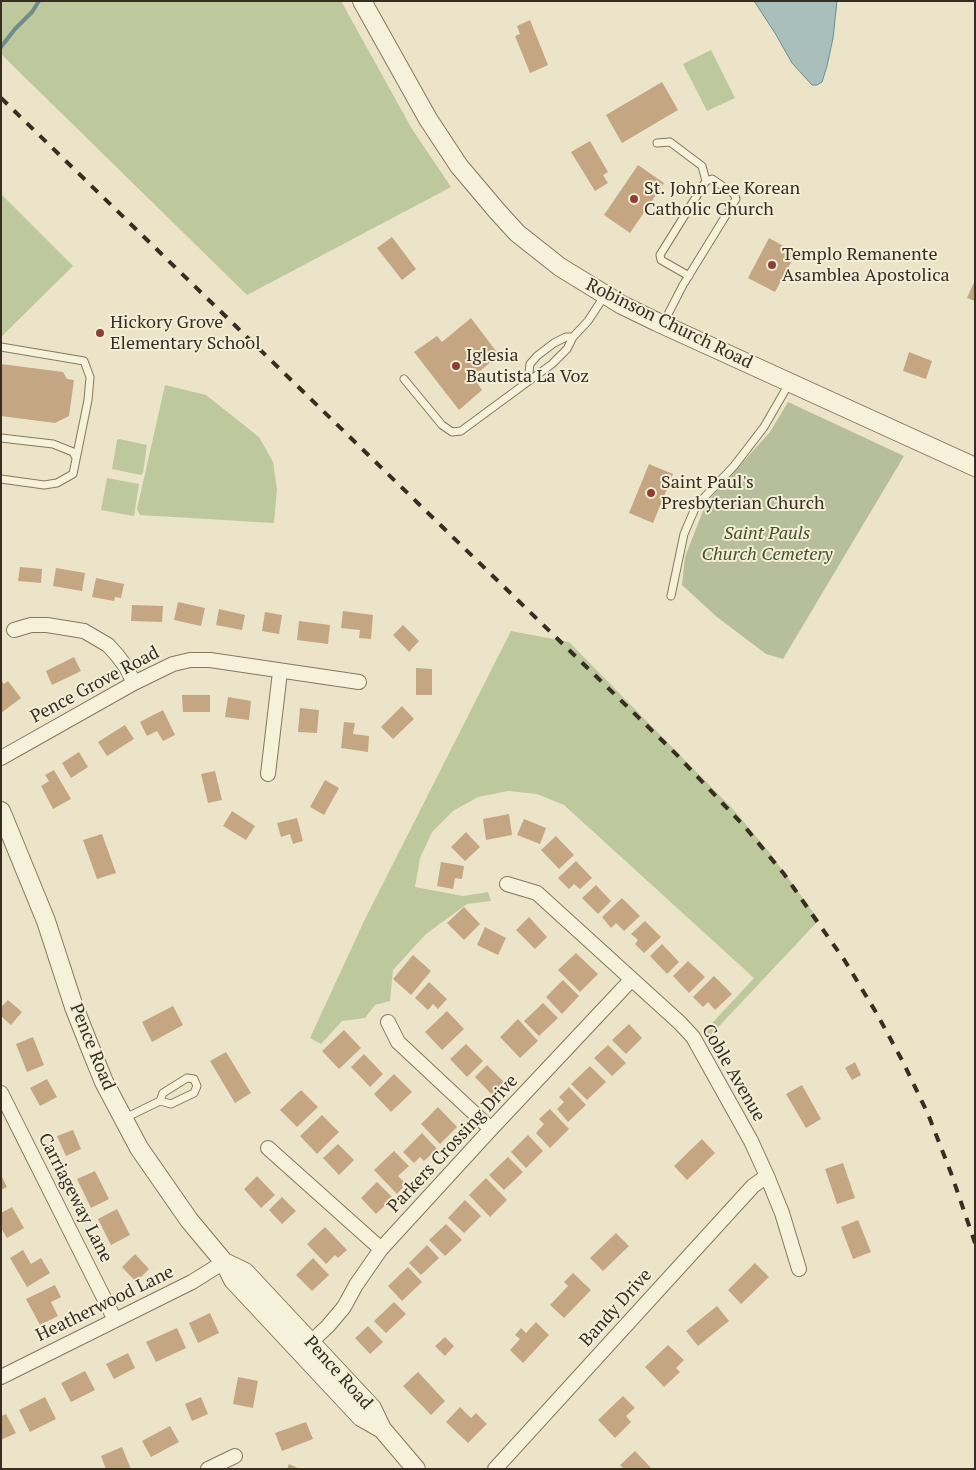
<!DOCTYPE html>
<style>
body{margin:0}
#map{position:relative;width:976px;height:1470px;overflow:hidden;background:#ebe4c9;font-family:"PT Serif",serif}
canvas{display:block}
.frame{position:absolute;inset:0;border:2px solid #372e21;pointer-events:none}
</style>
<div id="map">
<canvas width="976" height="1470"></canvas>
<div class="frame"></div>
</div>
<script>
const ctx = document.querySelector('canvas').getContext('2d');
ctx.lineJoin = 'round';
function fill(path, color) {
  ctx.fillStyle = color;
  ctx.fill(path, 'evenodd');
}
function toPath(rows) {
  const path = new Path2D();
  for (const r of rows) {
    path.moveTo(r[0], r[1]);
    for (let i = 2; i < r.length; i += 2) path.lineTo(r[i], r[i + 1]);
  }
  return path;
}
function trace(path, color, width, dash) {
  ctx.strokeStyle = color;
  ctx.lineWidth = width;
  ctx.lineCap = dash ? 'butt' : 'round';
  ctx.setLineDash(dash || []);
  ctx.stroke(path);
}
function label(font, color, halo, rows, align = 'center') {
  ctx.font = font + ' "PT Serif",serif';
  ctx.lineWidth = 4;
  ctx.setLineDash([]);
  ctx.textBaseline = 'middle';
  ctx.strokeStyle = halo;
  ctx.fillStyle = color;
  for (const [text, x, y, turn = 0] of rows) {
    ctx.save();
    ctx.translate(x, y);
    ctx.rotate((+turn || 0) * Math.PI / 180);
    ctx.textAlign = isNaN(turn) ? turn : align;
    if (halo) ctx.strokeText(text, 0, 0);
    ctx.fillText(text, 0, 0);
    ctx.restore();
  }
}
fill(toPath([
 [1,1,341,1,412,129,451,187,247,295,1,54],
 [711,50,735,98,707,111,683,64],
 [1,194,73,266,1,337],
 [165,385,206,395,259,437,273,462,277,489,274,523,140,515,137,509],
 [119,439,147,445,143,473,141,475,112,469,117,440],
 [107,478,139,484,134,516,101,510],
 [511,631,569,642,732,808,770,853,819,920,708,1038,704,1032,754,978,564,805,537,794,508,791,478,797,453,811,432,832,420,858,415,887,463,896,488,892,491,901,467,904,426,934,393,970,390,1001,375,1005,365,1018,342,1021,321,1044,310,1038,365,919]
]), '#bec89d');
fill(toPath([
 [788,402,904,456,783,659,766,654,717,617,682,585,685,557,706,503,770,432]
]), '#b6be9b');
const water = toPath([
 [754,1,837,1,833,38,827,66,822,82,817,85,812,85,792,63,775,33,754,1]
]);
fill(water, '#a9bfbb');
trace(water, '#708d89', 1);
trace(toPath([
 [1,47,15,29,32,12,39,1]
]), '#708d89', 4);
fill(toPath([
 [530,20,548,65,530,73,515,36,520,34,517,26],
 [662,82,678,110,622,143,606,115],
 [590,141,608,172,603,175,608,183,595,191,571,152],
 [638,165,664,183,630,233,604,215],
 [392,237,416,269,402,280,377,248],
 [769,238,796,253,775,292,748,278],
 [975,280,975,301,967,298],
 [471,318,499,355,473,377,482,390,459,410,414,352,437,336,442,342],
 [909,352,932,361,926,379,903,371],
 [1,364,63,372,67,379,74,380,69,416,55,423,1,416],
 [649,464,673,474,653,523,629,513],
 [20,567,42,569,41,583,18,581],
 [56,568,85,573,82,591,53,586],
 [96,578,124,584,121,598,115,597,114,601,92,597],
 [178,602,205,608,201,626,174,620],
 [132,605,163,606,162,622,131,621],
 [219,609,245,615,242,630,216,625],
 [343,611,373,615,371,639,359,638,360,630,341,628],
 [265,612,282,615,279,634,262,631],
 [299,621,330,625,328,644,297,640],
 [403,625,419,641,409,652,393,635],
 [74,657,81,671,52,685,46,671],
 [416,668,432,669,432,695,416,695],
 [1,680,4,684,8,681,21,698,1,713],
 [182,695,210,695,210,712,183,712],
 [228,697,251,701,249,720,225,717],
 [402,706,414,719,393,739,381,727],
 [300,708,319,710,317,733,298,732],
 [163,710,175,735,163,741,157,731,147,736,140,722],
 [344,722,355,723,353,734,369,736,368,752,341,748],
 [125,725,134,739,107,756,98,742],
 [79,752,88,767,71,778,62,763],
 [54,770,71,799,53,809,41,786,49,781,45,775],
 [215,771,222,800,208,803,201,774],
 [325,780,339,788,324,815,310,807],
 [232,811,255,826,246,840,223,826],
 [509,814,512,835,486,840,483,819],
 [297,818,303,841,293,844,290,834,281,837,277,823],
 [524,819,546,828,540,844,517,835],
 [466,832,480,847,465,861,451,847],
 [102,834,116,873,97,879,83,840],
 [556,836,574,855,559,869,541,850],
 [576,861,592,878,580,889,574,884,569,889,558,878],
 [441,862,464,866,462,879,455,878,453,889,437,886],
 [596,885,611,901,598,914,582,898],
 [622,898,640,916,624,931,616,923,611,928,602,917],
 [464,907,480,924,464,940,447,923],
 [529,917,547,937,535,949,516,930],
 [645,921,661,937,644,953,635,944,638,940,631,934],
 [485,927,506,938,498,955,477,945],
 [662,944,679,962,667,974,650,956],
 [576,953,598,974,580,992,558,970],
 [413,955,431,971,411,995,393,979],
 [688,961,705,977,689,993,673,976],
 [714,976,732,994,715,1010,708,1002,703,1007,693,997],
 [563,980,579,996,562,1014,546,997],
 [429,982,447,999,438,1009,433,1004,428,1010,415,998],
 [8,1000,22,1012,11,1025,1,1016,1,1007],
 [543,1003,558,1018,539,1036,524,1021],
 [173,1006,183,1025,152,1042,142,1022],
 [447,1011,464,1029,442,1050,425,1032],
 [518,1019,538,1041,520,1058,500,1037],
 [629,1024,642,1038,626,1054,612,1040],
 [344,1030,361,1048,339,1069,322,1051],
 [33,1037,44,1065,27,1072,16,1044],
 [466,1044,483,1061,467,1077,450,1059],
 [608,1045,626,1063,612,1076,594,1058],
 [226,1052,251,1093,235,1103,210,1061],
 [364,1054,383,1074,370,1087,351,1067],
 [855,1062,861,1075,852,1080,845,1068],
 [487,1065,506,1084,493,1096,475,1077],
 [590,1066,606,1082,587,1100,571,1084],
 [394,1074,412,1092,391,1112,374,1094],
 [47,1079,57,1097,40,1106,30,1088],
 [802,1085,821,1119,806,1128,786,1094],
 [569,1087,586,1105,568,1122,557,1109,564,1102,559,1097],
 [301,1090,318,1107,297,1127,280,1110],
 [438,1107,457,1127,440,1144,421,1124],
 [550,1109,569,1129,550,1148,536,1133,544,1124,539,1119],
 [322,1115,339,1132,317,1154,300,1136],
 [73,1130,81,1149,66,1156,57,1136],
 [422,1133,437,1149,424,1161,420,1157,414,1163,403,1152],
 [528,1135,543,1151,526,1168,511,1152],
 [702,1139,715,1153,687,1180,674,1166],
 [338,1144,354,1160,339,1175,323,1158],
 [394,1151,409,1166,398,1176,406,1184,397,1194,374,1170],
 [508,1157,523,1172,504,1190,489,1175],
 [843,1163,855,1198,837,1204,825,1169],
 [95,1171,109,1199,91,1208,77,1179],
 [1,1175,7,1187,1,1190],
 [257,1176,275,1195,261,1208,244,1189],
 [486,1178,507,1200,490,1217,469,1195],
 [377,1182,393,1198,376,1214,361,1198],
 [282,1197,296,1211,282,1224,269,1210],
 [465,1200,481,1216,464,1233,448,1218],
 [12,1207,24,1228,7,1238,1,1228,1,1213],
 [117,1209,130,1235,111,1245,98,1219],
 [858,1220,871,1252,853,1259,841,1227],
 [446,1224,462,1240,445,1256,429,1240],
 [325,1227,347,1250,338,1258,335,1255,326,1264,307,1244],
 [616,1233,629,1246,603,1271,590,1258],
 [427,1245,439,1258,421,1275,409,1263],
 [23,1250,31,1264,41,1258,50,1273,27,1287,10,1258],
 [135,1254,149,1269,136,1282,122,1267],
 [313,1258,329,1275,312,1291,296,1275],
 [755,1263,769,1277,741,1304,728,1290],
 [408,1267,422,1282,402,1301,388,1286],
 [573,1273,591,1290,564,1318,550,1305,568,1286,564,1282],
 [55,1285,61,1297,51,1302,58,1316,40,1325,26,1299],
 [394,1302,406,1314,386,1333,374,1321],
 [717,1306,729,1321,698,1346,686,1331],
 [210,1313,219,1333,198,1343,189,1323],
 [536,1322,549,1335,523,1363,510,1350,520,1339,515,1335,521,1328,526,1333],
 [368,1326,383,1342,370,1354,355,1338],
 [177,1328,186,1348,156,1362,146,1342],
 [445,1337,454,1346,445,1356,435,1346],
 [668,1345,684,1360,676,1368,680,1372,664,1387,645,1367],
 [128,1353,135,1368,114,1379,106,1364],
 [85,1371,95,1390,71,1402,61,1383],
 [418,1372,445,1401,431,1415,403,1386],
 [238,1377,258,1381,253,1408,233,1404],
 [623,1396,635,1408,626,1416,631,1422,615,1438,598,1420],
 [45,1397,56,1419,30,1432,19,1410],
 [201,1397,208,1414,192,1421,185,1404],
 [460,1407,471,1418,476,1413,487,1424,468,1443,446,1422],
 [6,1414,16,1433,1,1440,1,1416],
 [306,1422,313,1439,282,1451,275,1433],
 [170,1426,179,1442,151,1457,142,1441],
 [122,1447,131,1469,106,1469,101,1456],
 [635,1451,652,1469,624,1469,620,1465],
 [289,1464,300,1469,287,1469]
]), '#c5a682');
const service = toPath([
 [657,143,670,142,702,166,706,181],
 [663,324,683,285,736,199,734,194,712,179,706,181,660,255,661,260,689,276],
 [1,347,84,361,90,377,88,400,73,474,57,483,44,485,1,479],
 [404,379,442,425,452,432,461,431,552,364,567,349,573,337,588,321,605,295],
 [528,381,530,364,537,356,554,343,566,337,573,337],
 [1,438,53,444,73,452,76,458],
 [671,596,684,534,696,506,734,466,764,427,790,382],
 [123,1119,160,1101,171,1104,194,1093,197,1086,194,1079,187,1078,163,1093,160,1101]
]);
const minor = toPath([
 [14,630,31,625,47,625,84,631,108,645,117,655,126,667,134,683],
 [1,758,134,683,173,664,190,660,210,660,359,682],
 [268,774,280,672],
 [507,884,537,893,680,1023,693,1037,751,1141,767,1176,782,1213,799,1269],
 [388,1022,398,1042,491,1129],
 [1,1093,115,1320],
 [268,1148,381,1249],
 [311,1342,328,1326,344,1307,356,1285,381,1249,491,1129,632,979],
 [1,1377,192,1282,224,1262],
 [208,1469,235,1456],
 [495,1469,753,1186,767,1176]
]);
const tertiary = toPath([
 [362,1,428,119,459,166,497,211,517,233,560,267,622,305,657,322,975,467],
 [1,811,46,921,74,1007,91,1050,104,1082,139,1148,189,1220,224,1262,233,1280,361,1417,382,1429],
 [224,1262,245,1272,372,1408,382,1429,416,1469]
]);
trace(service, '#85785f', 9);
trace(minor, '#85785f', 16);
trace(tertiary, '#85785f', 20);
trace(service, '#f6f1db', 7);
trace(minor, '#f6f1db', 14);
trace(tertiary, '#f6f1db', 18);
trace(toPath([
 [1,98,675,753,745,827,784,874,814,917,845,961,877,1014,903,1062,928,1114,951,1173,975,1243]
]), '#372e21', 4, [9, 9]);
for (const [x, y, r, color] of [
 [634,199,5,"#8f3e35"],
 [772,265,5,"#8f3e35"],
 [100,333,5,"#8f3e35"],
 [456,366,5,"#8f3e35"],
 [651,493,5,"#8f3e35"]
]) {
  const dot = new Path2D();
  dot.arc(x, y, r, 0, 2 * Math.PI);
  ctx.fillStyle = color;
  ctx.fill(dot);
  trace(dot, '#f3eed8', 2);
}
label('18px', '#372e21', '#f3eed8', [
 ["St. John Lee Korean",644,189],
 ["Catholic Church",644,210],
 ["Templo Remanente",782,255],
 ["Asamblea Apostolica",782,276],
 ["Hickory Grove",110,323],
 ["Elementary School",110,344],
 ["Iglesia",466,356],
 ["Bautista La Voz",466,377],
 ["Saint Paul's",661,483],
 ["Presbyterian Church",661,504]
], 'left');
label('18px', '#372e21', '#f3eed8', [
 ["Robinson Church Road",669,324,26],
 ["Pence Grove Road",95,685,-28],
 ["Pence Road",92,1047,68],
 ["Coble Avenue",733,1073,60],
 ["Parkers Crossing Drive",453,1144,-47],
 ["Carriageway Lane",75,1198,63],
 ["Heatherwood Lane",105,1304,-26],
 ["Bandy Drive",616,1308,-48],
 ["Pence Road",338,1373,48]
]);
label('italic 18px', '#43512a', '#f3eed8', [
 ["Saint Pauls",767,534],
 ["Church Cemetery",767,555]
]);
</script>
